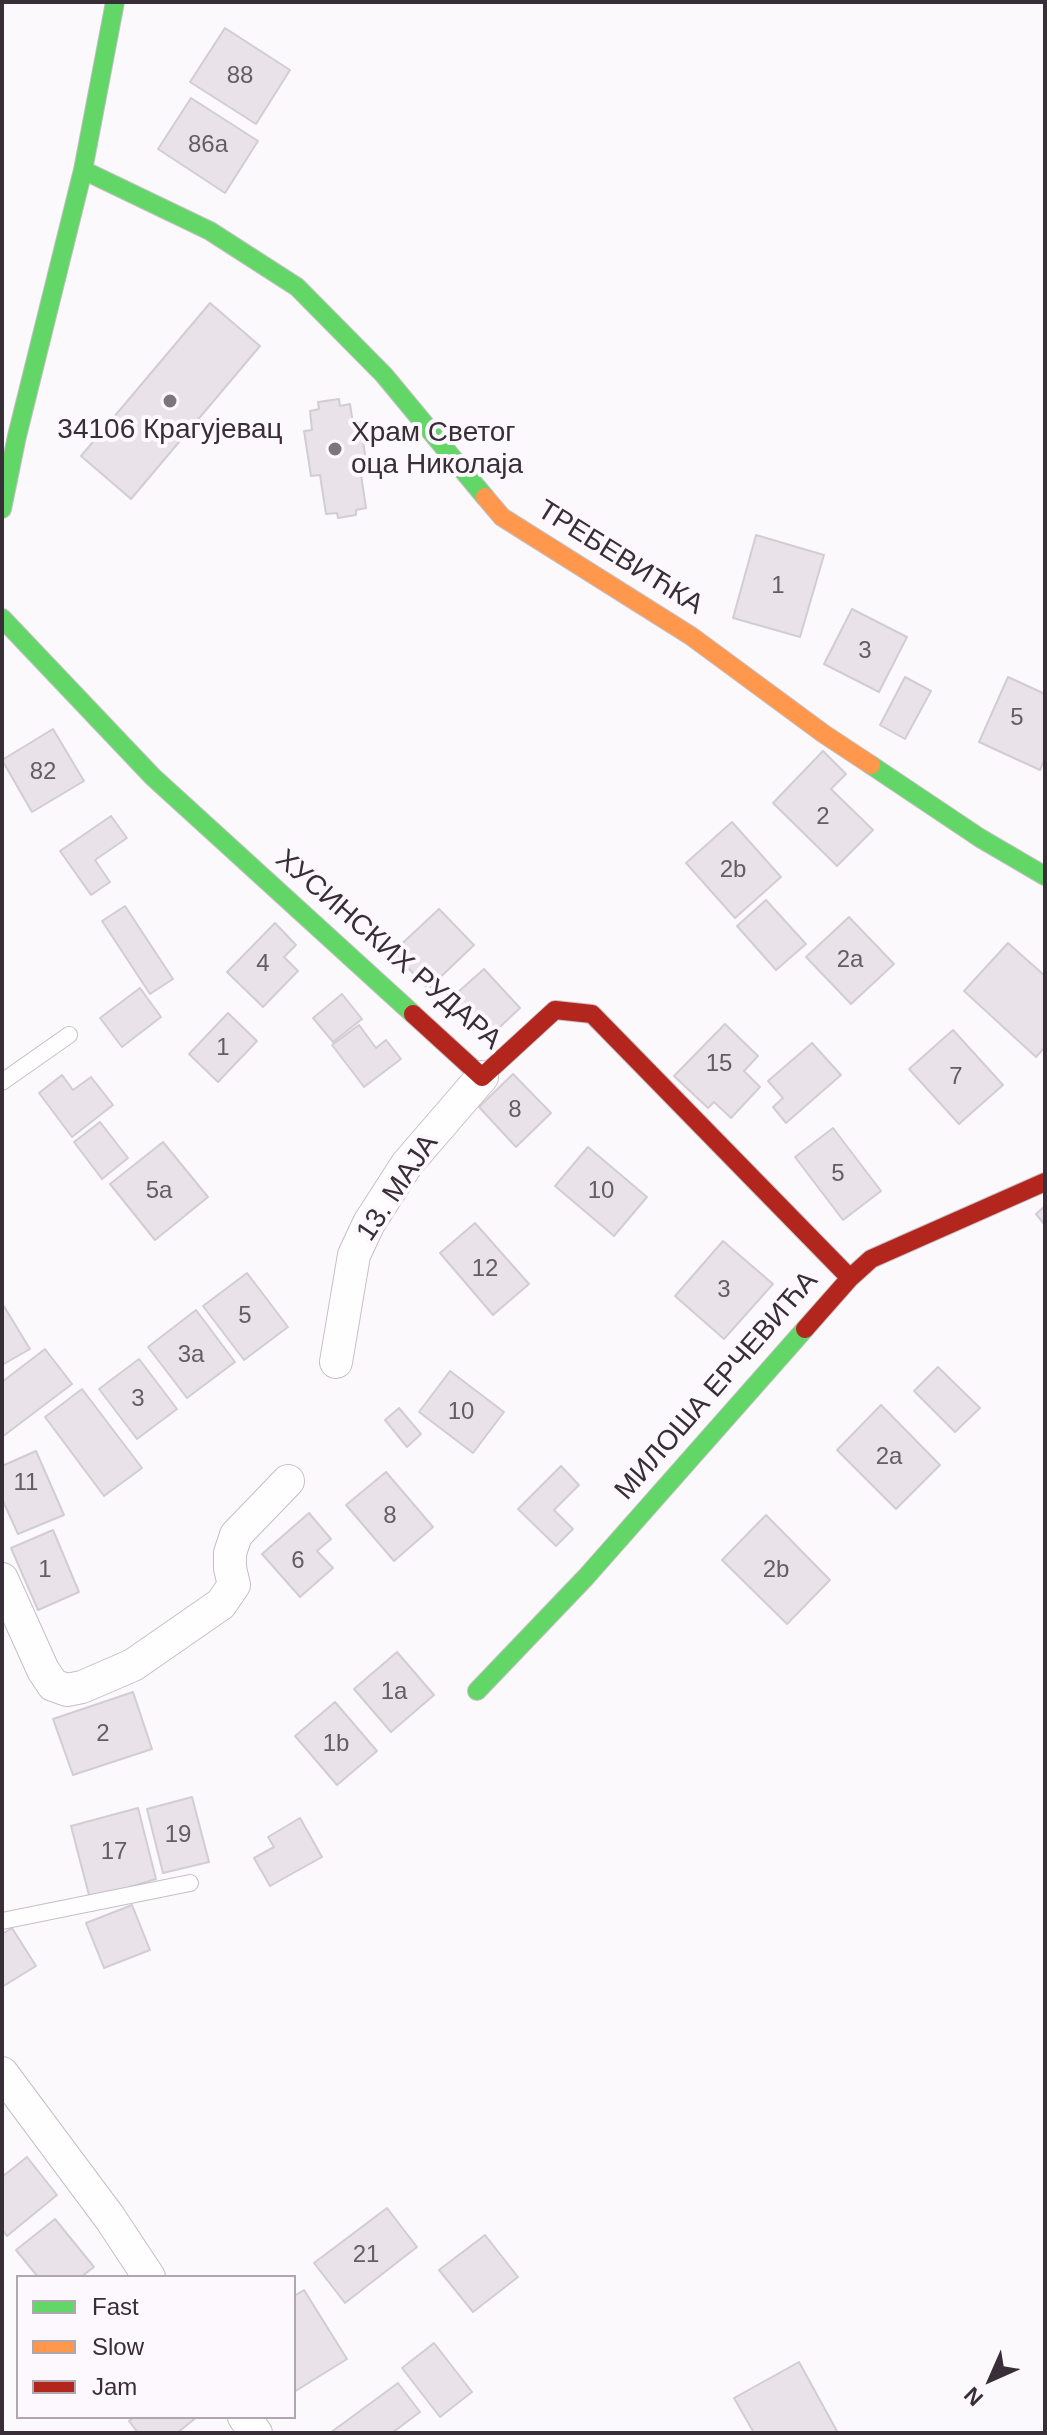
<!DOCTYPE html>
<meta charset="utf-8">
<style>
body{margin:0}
#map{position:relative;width:1047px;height:2435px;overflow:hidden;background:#fcf9fc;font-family:Arial,sans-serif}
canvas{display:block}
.frame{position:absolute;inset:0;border:4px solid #382e38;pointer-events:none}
.legend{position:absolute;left:16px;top:2275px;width:280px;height:144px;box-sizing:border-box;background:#fdf8fd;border:2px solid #aea7ae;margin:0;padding:10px 14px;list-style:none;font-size:24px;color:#382e38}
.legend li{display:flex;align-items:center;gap:16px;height:40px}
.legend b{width:40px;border:2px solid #aea7ae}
.north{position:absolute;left:951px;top:2339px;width:80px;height:80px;-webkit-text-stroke:6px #fdf8fd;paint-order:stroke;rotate:225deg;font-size:22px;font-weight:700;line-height:32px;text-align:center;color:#382e38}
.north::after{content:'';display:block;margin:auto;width:28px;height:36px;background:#382e38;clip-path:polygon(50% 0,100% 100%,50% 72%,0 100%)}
</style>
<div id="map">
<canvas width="1047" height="2435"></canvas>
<div class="frame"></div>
<ul class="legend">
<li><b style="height:10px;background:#63d668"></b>Fast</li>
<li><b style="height:10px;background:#ff974d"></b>Slow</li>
<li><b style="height:10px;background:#b3261e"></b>Jam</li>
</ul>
<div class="north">N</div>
</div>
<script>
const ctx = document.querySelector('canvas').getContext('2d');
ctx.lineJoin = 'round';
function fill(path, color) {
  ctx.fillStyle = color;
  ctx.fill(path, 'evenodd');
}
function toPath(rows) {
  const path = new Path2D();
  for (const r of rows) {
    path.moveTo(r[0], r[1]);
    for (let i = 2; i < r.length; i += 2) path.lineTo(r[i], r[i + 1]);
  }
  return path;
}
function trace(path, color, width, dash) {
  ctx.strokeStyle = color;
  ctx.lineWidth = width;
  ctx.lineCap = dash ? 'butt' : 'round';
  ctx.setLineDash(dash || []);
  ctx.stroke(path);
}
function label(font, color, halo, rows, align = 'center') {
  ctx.font = font + ' Arial,sans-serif';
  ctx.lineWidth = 8;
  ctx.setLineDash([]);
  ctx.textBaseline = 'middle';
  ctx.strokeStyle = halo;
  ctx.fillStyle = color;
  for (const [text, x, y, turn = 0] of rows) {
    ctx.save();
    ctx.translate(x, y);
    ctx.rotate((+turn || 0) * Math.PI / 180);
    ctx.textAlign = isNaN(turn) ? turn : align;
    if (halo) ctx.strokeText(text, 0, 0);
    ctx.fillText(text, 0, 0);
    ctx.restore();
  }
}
const building = toPath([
 [225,28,290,70,256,124,190,82,225,28],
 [191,98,258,141,225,193,158,149,191,98],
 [210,303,260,346,131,499,81,456,210,303],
 [339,399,340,406,350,404,353,423,360,422,367,467,360,468,366,508,356,510,356,515,338,518,337,513,326,514,320,475,311,476,304,431,312,430,310,411,319,409,318,402,339,399],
 [756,535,824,555,800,637,733,618,756,535],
 [852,609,907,637,879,692,824,664,852,609],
 [905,677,931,691,905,739,880,725,905,677],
 [1008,677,1045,694,1045,758,1040,770,979,742,1008,677],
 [53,729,84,781,32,812,2,760,53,729],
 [823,751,846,774,831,789,873,830,837,866,773,803,823,751],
 [111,816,127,838,95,860,110,882,91,895,60,851,111,816],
 [732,822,781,877,735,918,686,863,732,822],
 [766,900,806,944,776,970,737,926,766,900],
 [125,906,173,979,150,994,102,921,125,906],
 [439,909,474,945,428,989,393,952,439,909],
 [849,917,894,964,851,1004,806,957,849,917],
 [275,923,296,945,284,957,298,971,263,1007,227,972,275,923],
 [1008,943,1045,976,1045,1047,1036,1057,964,991,1008,943],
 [484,969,520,1008,486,1040,448,1001,484,969],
 [140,988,161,1017,122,1047,100,1018,140,988],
 [342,994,362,1019,333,1042,313,1018,342,994],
 [228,1013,257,1041,218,1082,189,1054,228,1013],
 [725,1024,758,1056,744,1071,760,1087,731,1118,714,1102,708,1108,674,1076,725,1024],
 [359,1025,376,1048,386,1040,401,1059,364,1087,332,1045,359,1025],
 [953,1030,1003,1085,959,1124,909,1069,953,1030],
 [812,1043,841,1075,786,1123,773,1107,783,1098,768,1081,812,1043],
 [513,1074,551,1113,516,1147,479,1107,513,1074],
 [62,1075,73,1090,91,1077,113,1105,72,1137,39,1093,62,1075],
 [100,1122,128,1158,102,1179,74,1142,100,1122],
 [833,1128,881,1191,843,1220,795,1157,833,1128],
 [163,1142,208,1197,155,1240,110,1184,163,1142],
 [588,1147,647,1197,614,1236,555,1186,588,1147],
 [1045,1206,1045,1225,1036,1214,1045,1206],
 [475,1223,529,1284,493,1315,440,1253,475,1223],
 [723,1241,773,1284,724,1339,675,1296,723,1241],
 [247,1273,288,1327,244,1360,203,1306,247,1273],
 [2,1303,30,1349,2,1365,2,1303],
 [196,1310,235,1362,187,1398,148,1347,196,1310],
 [45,1349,72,1384,2,1437,2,1382,45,1349],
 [139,1359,177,1409,137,1439,99,1389,139,1359],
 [938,1367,980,1408,955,1432,914,1391,938,1367],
 [450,1371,504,1412,473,1453,419,1412,450,1371],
 [82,1389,142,1468,104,1496,45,1417,82,1389],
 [881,1405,940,1465,896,1509,837,1450,881,1405],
 [399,1408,421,1434,407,1447,385,1420,399,1408],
 [36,1451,64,1515,18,1534,2,1499,2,1466,36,1451],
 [561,1466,579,1485,554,1510,573,1529,556,1546,518,1509,561,1466],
 [386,1472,433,1527,394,1561,346,1505,386,1472],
 [309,1513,331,1539,317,1551,333,1568,300,1597,262,1554,309,1513],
 [766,1515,830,1580,787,1624,722,1560,766,1515],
 [53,1530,79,1592,38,1610,11,1548,53,1530],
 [397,1652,434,1695,391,1732,354,1689,397,1652],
 [133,1692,152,1749,73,1775,53,1719,133,1692],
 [335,1702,377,1751,337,1785,295,1736,335,1702],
 [192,1797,209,1862,163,1873,147,1809,192,1797],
 [138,1808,156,1879,90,1899,71,1826,138,1808],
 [300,1818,322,1857,270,1886,254,1858,274,1847,268,1837,300,1818],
 [132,1905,150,1950,104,1968,86,1923,132,1905],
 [12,1928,36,1966,2,1987,2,1934,12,1928],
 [27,2157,57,2195,7,2236,2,2229,2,2177,27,2157],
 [387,2208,417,2247,345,2303,314,2263,387,2208],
 [55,2219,94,2267,81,2277,38,2277,16,2250,55,2219],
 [485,2235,518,2277,473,2312,439,2270,485,2235],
 [304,2290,347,2359,294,2392,294,2296,304,2290],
 [434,2343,472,2392,440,2417,402,2368,434,2343],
 [799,2362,838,2433,754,2433,734,2398,799,2362],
 [398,2383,420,2412,392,2433,330,2433,398,2383],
 [134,2417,197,2417,177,2433,138,2433,129,2421,134,2417]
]);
fill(building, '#e9e2e9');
trace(building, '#d3cdd3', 2);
const lane = toPath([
 [2,1082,69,1035],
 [2,1921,190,1883]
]);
const street = toPath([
 [336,1362,354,1255,369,1223,407,1164,482,1077],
 [2,1579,43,1670,53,1685,67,1690,82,1687,133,1665,221,1604,234,1585,230,1568,230,1553,236,1535,288,1481],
 [2,2073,110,2218,149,2277],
 [244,2417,256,2433]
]);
const fast = toPath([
 [83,170,210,231,297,287,384,375,485,497],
 [2,509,17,436,83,170,115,2],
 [2,618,153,777,413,1014],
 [871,765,980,838,1045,876],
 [477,1691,586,1577,805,1329]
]);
const slow = toPath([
 [485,497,502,517,691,636,824,734,871,765]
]);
const jam = toPath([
 [413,1014,482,1077,555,1010,592,1014,850,1278],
 [805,1329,850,1278,871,1259,1045,1182]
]);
trace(lane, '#c5bfc5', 18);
trace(street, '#c5bfc5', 34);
trace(fast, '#c5bfc5', 20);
trace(slow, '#c5bfc5', 20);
trace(jam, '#c5bfc5', 20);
trace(lane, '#fffeff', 16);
trace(street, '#fffeff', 32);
trace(fast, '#63d668', 18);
trace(slow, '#ff974d', 18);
trace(jam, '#b3261e', 18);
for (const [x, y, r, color] of [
 [170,401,8,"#7d757d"],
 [335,449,8,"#7d757d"]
]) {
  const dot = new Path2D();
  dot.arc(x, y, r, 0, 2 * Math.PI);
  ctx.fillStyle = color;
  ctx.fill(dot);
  trace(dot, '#fdf8fd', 3);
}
label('24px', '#655c65', null, [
 ["88",240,76],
 ["86a",208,145],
 ["1",778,586],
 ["3",865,651],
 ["5",1017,718],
 ["82",43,772],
 ["2",823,817],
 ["2b",733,870],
 ["2a",850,960],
 ["4",263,964],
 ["1",223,1048],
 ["15",719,1064],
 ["7",956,1077],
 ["8",515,1110],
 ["5",838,1174],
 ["5a",159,1191],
 ["10",601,1191],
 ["12",485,1269],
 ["3",724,1290],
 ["5",245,1316],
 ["3a",191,1355],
 ["3",138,1399],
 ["10",461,1412],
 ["2a",889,1457],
 ["11",26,1483],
 ["8",390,1516],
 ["6",298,1561],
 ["1",45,1570],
 ["2b",776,1570],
 ["1a",394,1692],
 ["2",103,1734],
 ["1b",336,1744],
 ["19",178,1835],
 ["17",114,1852],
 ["21",366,2255]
]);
label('28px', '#382e38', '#fdf8fd', [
 ["34106 Крагујевац",170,430],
 ["Храм Светог",351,433,"left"],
 ["оца Николаја",351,465,"left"]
]);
label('28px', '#382e38', '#fdf8fd', [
 ["ТРЕБЕВИЋКА",620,558,32],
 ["ХУСИНСКИХ РУДАРА",388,950,41],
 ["13. МАЈА",398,1188,-56],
 ["МИЛОША ЕРЧЕВИЋА",717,1386,-49]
]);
</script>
